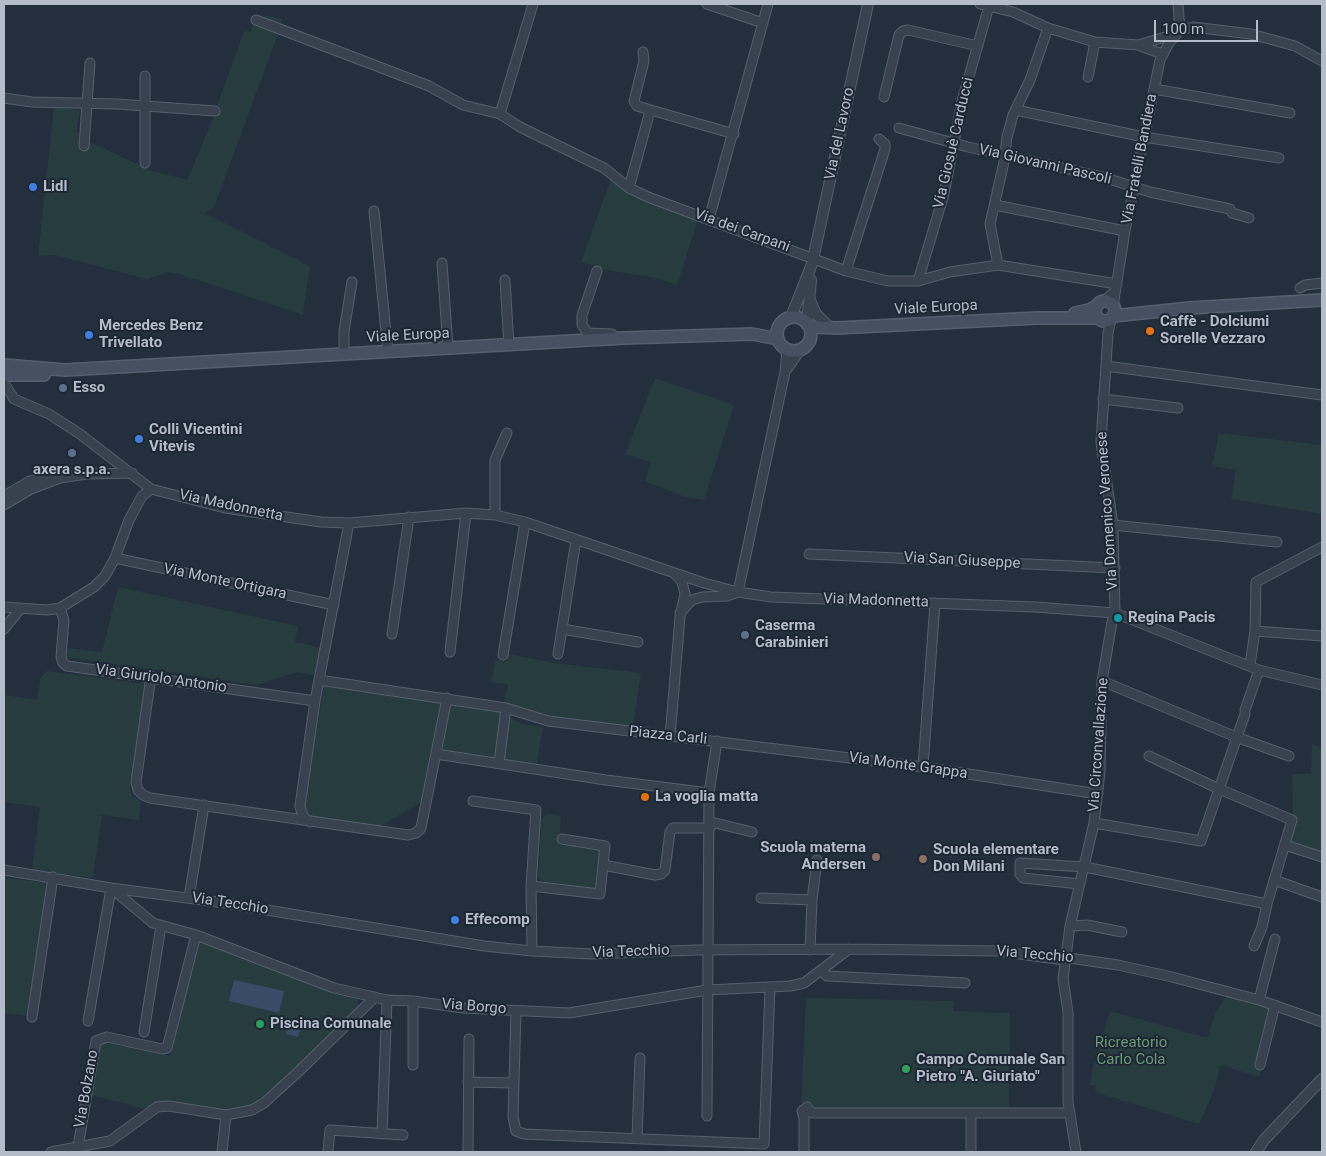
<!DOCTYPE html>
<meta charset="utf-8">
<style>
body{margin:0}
#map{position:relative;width:1326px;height:1156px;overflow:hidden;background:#242f3e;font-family:Roboto,sans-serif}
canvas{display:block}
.frame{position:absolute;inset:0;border:5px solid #b4bcc9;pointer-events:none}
.scale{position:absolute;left:1154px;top:20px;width:104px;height:22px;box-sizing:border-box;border:2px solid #b4bcc9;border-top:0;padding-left:6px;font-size:15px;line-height:18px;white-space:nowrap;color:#b4bcc9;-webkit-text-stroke:4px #1d2633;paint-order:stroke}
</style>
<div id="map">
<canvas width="1326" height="1156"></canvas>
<div class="frame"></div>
<div class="scale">100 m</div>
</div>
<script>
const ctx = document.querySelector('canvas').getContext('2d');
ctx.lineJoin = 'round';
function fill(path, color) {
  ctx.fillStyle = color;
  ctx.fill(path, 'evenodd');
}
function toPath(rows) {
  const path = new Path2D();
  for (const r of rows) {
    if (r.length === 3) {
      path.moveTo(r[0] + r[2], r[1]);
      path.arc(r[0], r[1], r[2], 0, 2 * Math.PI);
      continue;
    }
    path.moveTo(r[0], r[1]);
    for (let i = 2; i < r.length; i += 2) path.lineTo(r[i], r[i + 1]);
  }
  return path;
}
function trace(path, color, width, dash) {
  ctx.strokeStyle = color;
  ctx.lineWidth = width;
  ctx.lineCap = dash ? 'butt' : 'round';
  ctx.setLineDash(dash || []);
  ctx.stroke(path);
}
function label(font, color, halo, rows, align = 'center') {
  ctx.font = font + ' Roboto,sans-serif';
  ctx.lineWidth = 4;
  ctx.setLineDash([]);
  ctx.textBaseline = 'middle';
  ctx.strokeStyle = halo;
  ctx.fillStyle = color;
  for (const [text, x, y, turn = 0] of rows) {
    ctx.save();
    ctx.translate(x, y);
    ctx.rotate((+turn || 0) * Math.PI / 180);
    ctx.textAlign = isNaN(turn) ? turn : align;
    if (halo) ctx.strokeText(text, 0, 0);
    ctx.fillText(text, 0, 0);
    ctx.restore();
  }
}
fill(toPath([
 [266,16,281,18,281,26,214,207,205,213,310,266,303,315,176,273,168,272,147,279,55,255,38,256,54,106,80,111,76,132,80,133,85,140,153,171,187,180,210,126,244,31,250,32,256,20],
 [612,176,699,217,677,285,652,277,606,270,581,262],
 [655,378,734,405,704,500,685,497,645,481,651,462,625,454],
 [1219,433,1322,445,1322,514,1231,499,1236,470,1212,466],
 [118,587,298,626,295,642,322,648,316,676,298,672,256,685,66,657,68,648,102,652],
 [508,654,555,663,641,673,633,727,547,716,529,712,504,702,508,685,491,682,495,661,507,661],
 [47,671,146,684,130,787,132,796,141,802,139,820,102,815,93,878,32,870,40,807,4,802,4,695,37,700,40,679],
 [324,686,500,712,522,724,543,727,537,764,433,749,422,802,379,827,308,816,303,809],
 [1312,744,1322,748,1322,858,1289,845,1297,818,1293,815,1292,774,1311,774],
 [548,813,561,817,559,841,601,848,598,890,545,883,538,877,542,818],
 [4,878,49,883,29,1016,4,1013],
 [207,941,322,988,356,996,359,1005,292,1074,262,1100,247,1108,215,1109,157,1105,141,1108,91,1095,101,1042,171,1056,195,952,199,945],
 [1227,995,1279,1010,1259,1077,1221,1065,1211,1098,1199,1124,1095,1092,1096,1086,1090,1085,1093,1067,1110,1011,1208,1038,1215,1013],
 [806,998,954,1001,953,1011,1010,1013,1009,1109,815,1109,811,1104,801,1103]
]), '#263c3f');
fill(toPath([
 [234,980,284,991,279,1013,229,1001],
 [288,1021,301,1024,298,1037,286,1034]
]), '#394c67');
const minor = toPath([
 [533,4,500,114,520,127,604,168,629,188,648,197,846,271,888,281,918,281,950,272,998,265,1117,284],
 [707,4,763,23],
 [980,4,1013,12,1048,28,1095,42,1138,45,1175,34],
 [1178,4,1180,30],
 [256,20,429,86,463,105,500,114],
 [1180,30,1193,27,1251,34,1295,46,1322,61],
 [1138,45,1162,54],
 [643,52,644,61,634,101,637,106,734,134],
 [1088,77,1095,42],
 [1154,89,1290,113],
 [884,97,899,35,903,31,908,30,978,46],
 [4,98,32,102,117,104,215,111],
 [1016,110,1144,137,1279,158],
 [899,128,968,147,1103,177,1150,192,1230,209,1232,213,1249,218],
 [84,146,90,63],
 [145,163,145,76],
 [629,188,650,111],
 [995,205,1125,231],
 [374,211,388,352],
 [709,219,768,4],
 [442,263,448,348],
 [998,265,990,224,1004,162,1007,137,1013,115,1030,80,1048,28],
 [597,271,582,315,582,325,588,333,612,334],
 [846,271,885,149,885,144,879,139],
 [505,280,509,346],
 [918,281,944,194,962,101,989,6],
 [1300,288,1305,285,1322,283],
 [1103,302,1113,293],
 [1113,306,1125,231,1160,60,1169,43,1180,30],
 [344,354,344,331,352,282],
 [1106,366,1322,395],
 [787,369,801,349],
 [4,383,14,399,49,414,80,434,151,489,225,508,321,522,349,523,466,513,495,515,525,522,704,583,738,592,771,597,1035,607,1115,613,1259,670,1322,685],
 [1103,399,1178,408],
 [4,496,30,481,57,474],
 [4,505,31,489,60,478,87,474,132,473],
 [495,515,495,460,507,433],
 [1113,525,1277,542],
 [809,554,1115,568],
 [115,558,334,605],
 [4,607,48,610,60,608,94,587,105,576,115,558,129,520,142,496,151,489],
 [60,608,64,620,61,657,63,663,67,666,315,701],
 [680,613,692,600,702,597,727,596,738,592,785,372,787,349],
 [4,629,20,609],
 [562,629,638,642],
 [1255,631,1322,636],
 [392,634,409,517],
 [450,652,466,513],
 [558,654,576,540],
 [503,655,525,522],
 [1250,665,1255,631,1256,582,1322,547],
 [151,676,136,782,138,790,143,795,150,798,408,835,416,833,421,828,447,698],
 [319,680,506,708,548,721,923,767,1098,794],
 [1102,681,1236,737,1289,756],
 [1245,710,1259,670],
 [670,737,680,617,685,594,682,582,675,574],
 [436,754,606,780,709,793],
 [499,763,506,708],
 [923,767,935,603],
 [473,801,536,810,531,886,532,951],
 [310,822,303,817,300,806,315,701,349,523],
 [711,822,752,832],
 [1094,823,1201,841,1245,714],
 [562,839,605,846,603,865],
 [1285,845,1322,857],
 [4,870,111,888,225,903,484,946,532,951,592,954,696,950,849,949,997,951,1064,960,1069,958,1118,965,1172,977,1259,1000,1322,1022],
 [1274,880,1322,897],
 [1080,884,1023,878,1020,874,1020,863,1085,867,1267,904,1292,820,1217,788,1149,756],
 [531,886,600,894,603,865,655,875,661,874,665,870,670,832,673,828,710,828],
 [189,898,204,805],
 [761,898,812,900],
 [1070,926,1087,925,1122,932],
 [1254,946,1262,927,1267,904],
 [810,950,812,900,817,860],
 [822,971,827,976,965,983],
 [1259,1000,1275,939],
 [516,1011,513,1117,516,1131,524,1134,764,1144,770,988],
 [32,1017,53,877],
 [88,1021,111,888,153,923,196,935,334,988,387,1000,413,1001,463,1008,569,1013,707,990,790,986,804,983,849,949],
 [144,1032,161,926],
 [413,1065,413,1001],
 [1260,1065,1275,1005],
 [468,1082,513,1083],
 [707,1116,709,793,717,741],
 [382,1134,387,1000],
 [637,1138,640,1058],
 [78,1147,96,1041,107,1037,162,1049,167,1048,196,935],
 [51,1152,110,1141,157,1107,169,1106,226,1115,252,1110,264,1103,296,1074,375,997],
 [222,1152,226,1115],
 [328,1152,330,1130,403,1135],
 [468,1152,469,1039],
 [804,1152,804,1118,802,1111,807,1107,812,1113,1070,1113],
 [971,1152,971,1114],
 [1076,1152,1068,1102,1068,1012,1063,979,1070,926,1094,823,1100,772,1102,681,1112,622,1115,613,1113,525,1101,442,1108,333,1111,319]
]);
const tertiary = toPath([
 [810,300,816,314,829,327],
 [791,317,812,264,868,4],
 [807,324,811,280],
 [1256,1152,1264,1140,1322,1079]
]);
const secondary = toPath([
 [1105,311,10],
 [1075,313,1089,310,1097,306],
 [1113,316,1190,308,1322,300],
 [794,334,17],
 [807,324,815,327,837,328,1037,318,1098,318],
 [4,365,65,370,624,338,752,334,778,339],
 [4,375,44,375]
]);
trace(minor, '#565f6c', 11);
trace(tertiary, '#565f6c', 12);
trace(secondary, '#565f6c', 14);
trace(minor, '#38414e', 9);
trace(tertiary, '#38414e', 10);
trace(secondary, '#465061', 11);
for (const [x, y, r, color] of [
 [33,187,5,"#3f7fe0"],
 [1150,331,5,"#e8710a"],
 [89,335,5,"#3f7fe0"],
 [63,388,5,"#5c6f8a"],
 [139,439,5,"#3f7fe0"],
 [72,453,5,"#5c6f8a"],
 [1118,618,5,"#0f9aa8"],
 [745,635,5,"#5c6f8a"],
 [645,797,5,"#e8710a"],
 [876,857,5,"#8d6e63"],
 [923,859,5,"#8d6e63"],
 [455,920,5,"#3f7fe0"],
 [260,1024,5,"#2e9e5b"],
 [906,1069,5,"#2e9e5b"]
]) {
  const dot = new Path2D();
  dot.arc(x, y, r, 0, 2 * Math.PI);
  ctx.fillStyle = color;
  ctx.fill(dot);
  trace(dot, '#1d2633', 2);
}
label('15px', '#b4bcc9', '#1d2633', [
 ["Via del Lavoro",840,134,-78],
 ["Via Giosuè Carducci",954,143,-77],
 ["Via Fratelli Bandiera",1140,159,-79],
 ["Via Giovanni Pascoli",1045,165,13],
 ["Via dei Carpani",742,231,20],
 ["Viale Europa",936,308,-3],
 ["Viale Europa",408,336,-3],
 ["Via Madonnetta",231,506,12],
 ["Via Domenico Veronese",1108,511,-94],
 ["Via San Giuseppe",962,561,3],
 ["Via Monte Ortigara",225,582,12],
 ["Via Madonnetta",876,601,2],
 ["Via Giuriolo Antonio",161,679,8],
 ["Piazza Carli",668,736,6],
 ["Via Circonvallazione",1099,745,-86],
 ["Via Monte Grappa",908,766,8],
 ["Via Tecchio",230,904,9],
 ["Via Tecchio",631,952,-2],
 ["Via Tecchio",1035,955,5],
 ["Via Borgo",474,1007,5],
 ["Via Bolzano",87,1089,-80]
]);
label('bold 15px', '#b4bcc9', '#1d2633', [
 ["Lidl",43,187],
 ["Caffè - Dolciumi",1160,322],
 ["Sorelle Vezzaro",1160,339],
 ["Mercedes Benz",99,326],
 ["Trivellato",99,343],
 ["Esso",73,388],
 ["Colli Vicentini",149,430],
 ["Vitevis",149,447],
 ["axera s.p.a.",72,470,"center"],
 ["Regina Pacis",1128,618],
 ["Caserma",755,626],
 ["Carabinieri",755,643],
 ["La voglia matta",655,797],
 ["Scuola materna",866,848,"right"],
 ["Andersen",866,865,"right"],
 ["Scuola elementare",933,850],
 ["Don Milani",933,867],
 ["Effecomp",465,920],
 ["Piscina Comunale",270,1024],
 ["Campo Comunale San",916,1060],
 ["Pietro \"A. Giuriato\"",916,1077]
], 'left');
label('15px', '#6b9a76', '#1d2633', [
 ["Ricreatorio",1131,1043],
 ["Carlo Cola",1131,1060]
]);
</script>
